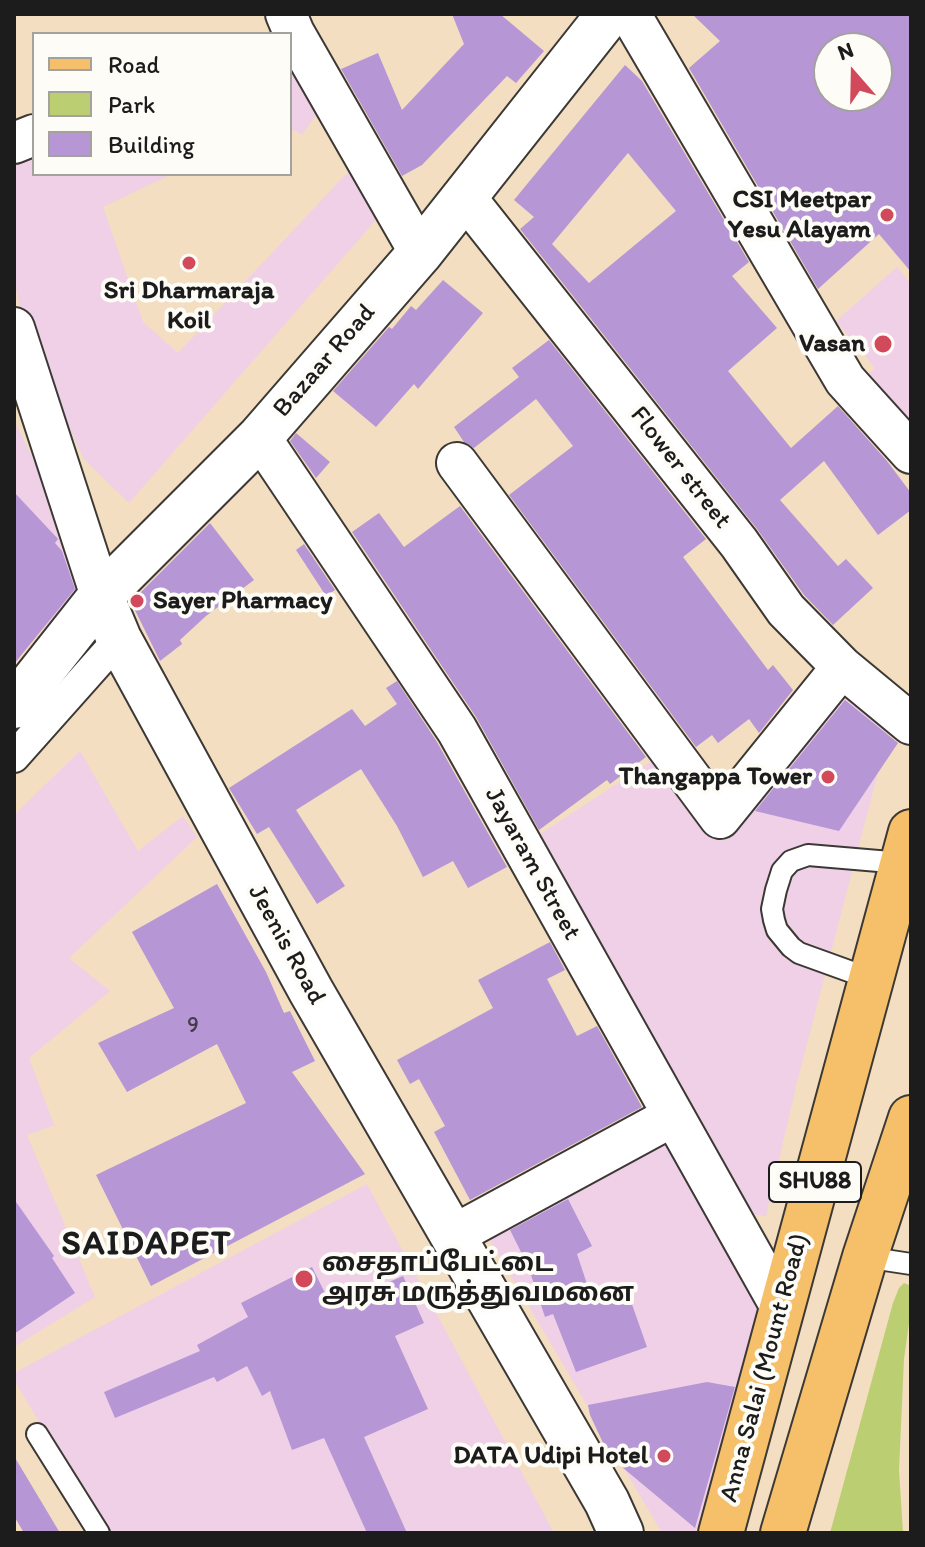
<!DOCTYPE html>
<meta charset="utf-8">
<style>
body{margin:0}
#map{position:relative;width:925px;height:1547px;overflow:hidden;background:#f3dec1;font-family:Itim,sans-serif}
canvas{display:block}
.frame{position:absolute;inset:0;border:16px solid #1c1c1c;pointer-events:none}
.legend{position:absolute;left:32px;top:32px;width:260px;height:144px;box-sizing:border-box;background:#fdfcf7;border:2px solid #a3a29f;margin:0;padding:10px 14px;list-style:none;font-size:24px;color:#1c1c1c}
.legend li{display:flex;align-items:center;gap:16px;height:40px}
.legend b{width:40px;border:2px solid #a3a29f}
.north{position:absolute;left:813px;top:32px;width:80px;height:80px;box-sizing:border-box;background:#fdfcf7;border:2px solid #a3a29f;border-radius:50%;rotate:340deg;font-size:22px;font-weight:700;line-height:32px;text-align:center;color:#1c1c1c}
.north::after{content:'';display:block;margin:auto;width:28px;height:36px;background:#d1495b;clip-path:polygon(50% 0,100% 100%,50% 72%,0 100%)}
</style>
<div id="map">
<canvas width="925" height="1547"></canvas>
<div class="frame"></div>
<ul class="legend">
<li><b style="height:10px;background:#f6c06b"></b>Road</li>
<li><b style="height:22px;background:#bbce71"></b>Park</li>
<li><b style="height:22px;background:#b796d5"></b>Building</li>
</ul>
<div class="north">N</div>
</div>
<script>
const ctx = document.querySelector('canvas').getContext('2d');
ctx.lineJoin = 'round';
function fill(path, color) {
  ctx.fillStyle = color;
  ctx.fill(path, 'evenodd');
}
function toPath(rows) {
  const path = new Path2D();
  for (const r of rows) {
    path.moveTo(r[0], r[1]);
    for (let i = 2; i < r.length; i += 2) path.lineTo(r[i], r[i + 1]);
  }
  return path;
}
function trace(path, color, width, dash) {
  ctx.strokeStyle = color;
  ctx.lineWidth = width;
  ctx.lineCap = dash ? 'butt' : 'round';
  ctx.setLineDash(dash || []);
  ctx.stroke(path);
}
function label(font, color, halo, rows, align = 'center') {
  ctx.font = font + ' Itim,"Noto Sans Tamil",sans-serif';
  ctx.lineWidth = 8;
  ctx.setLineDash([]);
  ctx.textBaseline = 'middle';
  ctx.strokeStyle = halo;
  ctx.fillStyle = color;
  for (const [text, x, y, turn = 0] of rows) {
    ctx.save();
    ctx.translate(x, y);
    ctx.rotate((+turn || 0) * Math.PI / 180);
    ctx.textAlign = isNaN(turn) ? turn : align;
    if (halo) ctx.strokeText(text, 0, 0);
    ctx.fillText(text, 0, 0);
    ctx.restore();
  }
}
fill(toPath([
 [290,60,316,115,302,135,295,130,290,132],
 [34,149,34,174,172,174,103,207,143,322,178,353,348,172,382,213,129,503,84,459,44,375,24,325,14,281,14,157],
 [897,267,911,284,911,439,860,381,875,368,836,321],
 [14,420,92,577,14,659],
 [843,680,892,719,797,1082,766,1216,745,1213,534,838,661,755,728,840],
 [80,751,138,851,183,816,197,837,69,958,110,991,29,1058,54,1125,27,1135,95,1297,14,1347,14,815],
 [656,1127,774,1311,695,1533,662,1533,480,1223],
 [367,1184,554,1533,106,1533,14,1380,14,1373]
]), '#efd0e7');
fill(toPath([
 [904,1283,911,1286,911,1309,904,1359,899,1470,903,1533,830,1533,893,1303,899,1288]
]), '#bbce71');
fill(toPath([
 [452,14,500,14,544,51,516,83,507,76,422,165,402,176,341,69,378,53,402,110,464,44],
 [692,14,911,14,911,272,879,234,818,289,689,68,720,41],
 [829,48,877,48,877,96,829,96],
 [625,65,642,81,749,262,732,276,777,328,728,371,791,448,838,406,887,461,911,493,911,510,878,535,824,461,780,500,838,566,846,559,873,588,833,625,804,595,757,529,520,229,534,217,514,200],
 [628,153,676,211,589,283,552,244],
 [443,280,483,313,418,389,414,384,376,427,333,391,389,327,392,329,411,306,416,310],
 [549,340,706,539,683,557,768,670,773,665,793,690,759,733,749,719,718,743,712,735,696,747,509,495,573,446,536,399,474,448,464,442,454,427,519,377,512,368],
 [296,433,330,462,316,478,290,441],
 [14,492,58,539,55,543,62,551,75,589,14,664],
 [460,506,646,757,610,784,607,780,539,830,476,717,352,532,379,513,404,547],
 [210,523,254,580,206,616,180,640,182,644,160,661,131,602],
 [304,544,335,590,326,596,296,550],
 [397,681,437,742,507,867,468,888,453,861,423,877,397,826,361,769,296,810,345,886,317,904,269,827,257,834,229,788,352,709,365,726,397,704,386,688],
 [845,700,898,743,839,831,755,811],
 [217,884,266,972,284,1013,290,1011,315,1061,292,1072,365,1174,151,1286,96,1175,246,1103,217,1044,127,1092,98,1043,174,1008,132,932],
 [550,942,565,970,547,979,577,1036,597,1026,642,1107,470,1200,434,1132,445,1126,419,1079,410,1084,397,1060,493,1008,478,980],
 [14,1199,54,1256,52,1258,75,1293,14,1334],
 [568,1199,592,1246,577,1254,594,1305,628,1293,647,1347,576,1372,553,1314,545,1317,528,1266,510,1230],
 [312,1267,332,1307,403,1276,424,1323,395,1336,428,1409,364,1437,407,1533,367,1533,324,1438,292,1450,270,1391,262,1396,247,1366,217,1382,214,1377,115,1418,104,1392,200,1351,197,1345,248,1317,241,1303],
 [707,1382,735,1387,695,1528,622,1467,604,1445,590,1415,588,1405],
 [14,1456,60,1533,24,1533,14,1516]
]), '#b796d5');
const service = toPath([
 [871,979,799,953,791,947,777,930,774,920,772,909,776,890,782,871,791,861,808,855,902,863],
 [865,1257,911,1264],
 [37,1434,99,1533]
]);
const pedestrian = toPath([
 [14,757,119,639]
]);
const minor = toPath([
 [286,14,294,33,420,253],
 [630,14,845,380,911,453],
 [14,143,34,135],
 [465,197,739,543,786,610,842,667,911,724],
 [14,328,101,596],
 [260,437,457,730,781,1307],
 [457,463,720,818,842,667],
 [452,1236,673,1116]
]);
const tertiary = toPath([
 [101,596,119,639,311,991,607,1502,621,1533],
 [14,706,101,596,260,437,420,253,609,14]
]);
const primary = toPath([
 [721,1533,911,832],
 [783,1533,865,1257,911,1118]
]);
trace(service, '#3c3935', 24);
trace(pedestrian, '#3c3935', 34);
trace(minor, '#3c3935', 44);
trace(tertiary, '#3c3935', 48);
trace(primary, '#3c3935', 48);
trace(service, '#fff', 20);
trace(pedestrian, '#fff', 30);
trace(minor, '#fff', 40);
trace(tertiary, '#fff', 44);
trace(primary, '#f6c06b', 44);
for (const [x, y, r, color] of [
 [887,215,8,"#d1495b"],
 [189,263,8,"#d1495b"],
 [883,344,10,"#d1495b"],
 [137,601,8,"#d1495b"],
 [828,777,8,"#d1495b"],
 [304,1279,10,"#d1495b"],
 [664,1456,8,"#d1495b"]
]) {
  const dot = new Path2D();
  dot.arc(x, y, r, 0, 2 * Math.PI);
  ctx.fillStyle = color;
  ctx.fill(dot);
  trace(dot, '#fdfcf7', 3);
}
label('22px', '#433a4a', null, [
 ["9",193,1026]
]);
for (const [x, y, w] of [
 [815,1182,92]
]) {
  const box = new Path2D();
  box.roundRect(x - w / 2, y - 20, w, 40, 6);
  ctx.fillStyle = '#fdfcf7';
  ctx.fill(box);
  trace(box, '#1c1c1c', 2);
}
label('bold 24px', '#1c1c1c', null, [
 ["SHU88",815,1182]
]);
label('bold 26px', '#1c1c1c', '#fdfcf7', [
 ["CSI Meetpar",871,200],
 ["Yesu Alayam",871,230],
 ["Sri Dharmaraja",189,291,"center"],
 ["Koil",189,321,"center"],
 ["Vasan",865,344],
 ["Sayer Pharmacy",153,601,"left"],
 ["Thangappa Tower",812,777],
 ["சைதாப்பேட்டை",322,1264,"left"],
 ["அரசு மருத்துவமனை",322,1294,"left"],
 ["DATA Udipi Hotel",648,1456]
], 'right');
label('26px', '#1c1c1c', '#fdfcf7', [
 ["Bazaar Road",325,361,-49],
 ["Flower street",680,468,52],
 ["Jayaram Street",532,864,61],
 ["Jeenis Road",286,945,61],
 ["Anna Salai (Mount Road)",765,1368,-75]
]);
ctx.letterSpacing = '2px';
label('bold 34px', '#1c1c1c', '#fdfcf7', [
 ["SAIDAPET",147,1245]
]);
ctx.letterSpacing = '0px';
</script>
